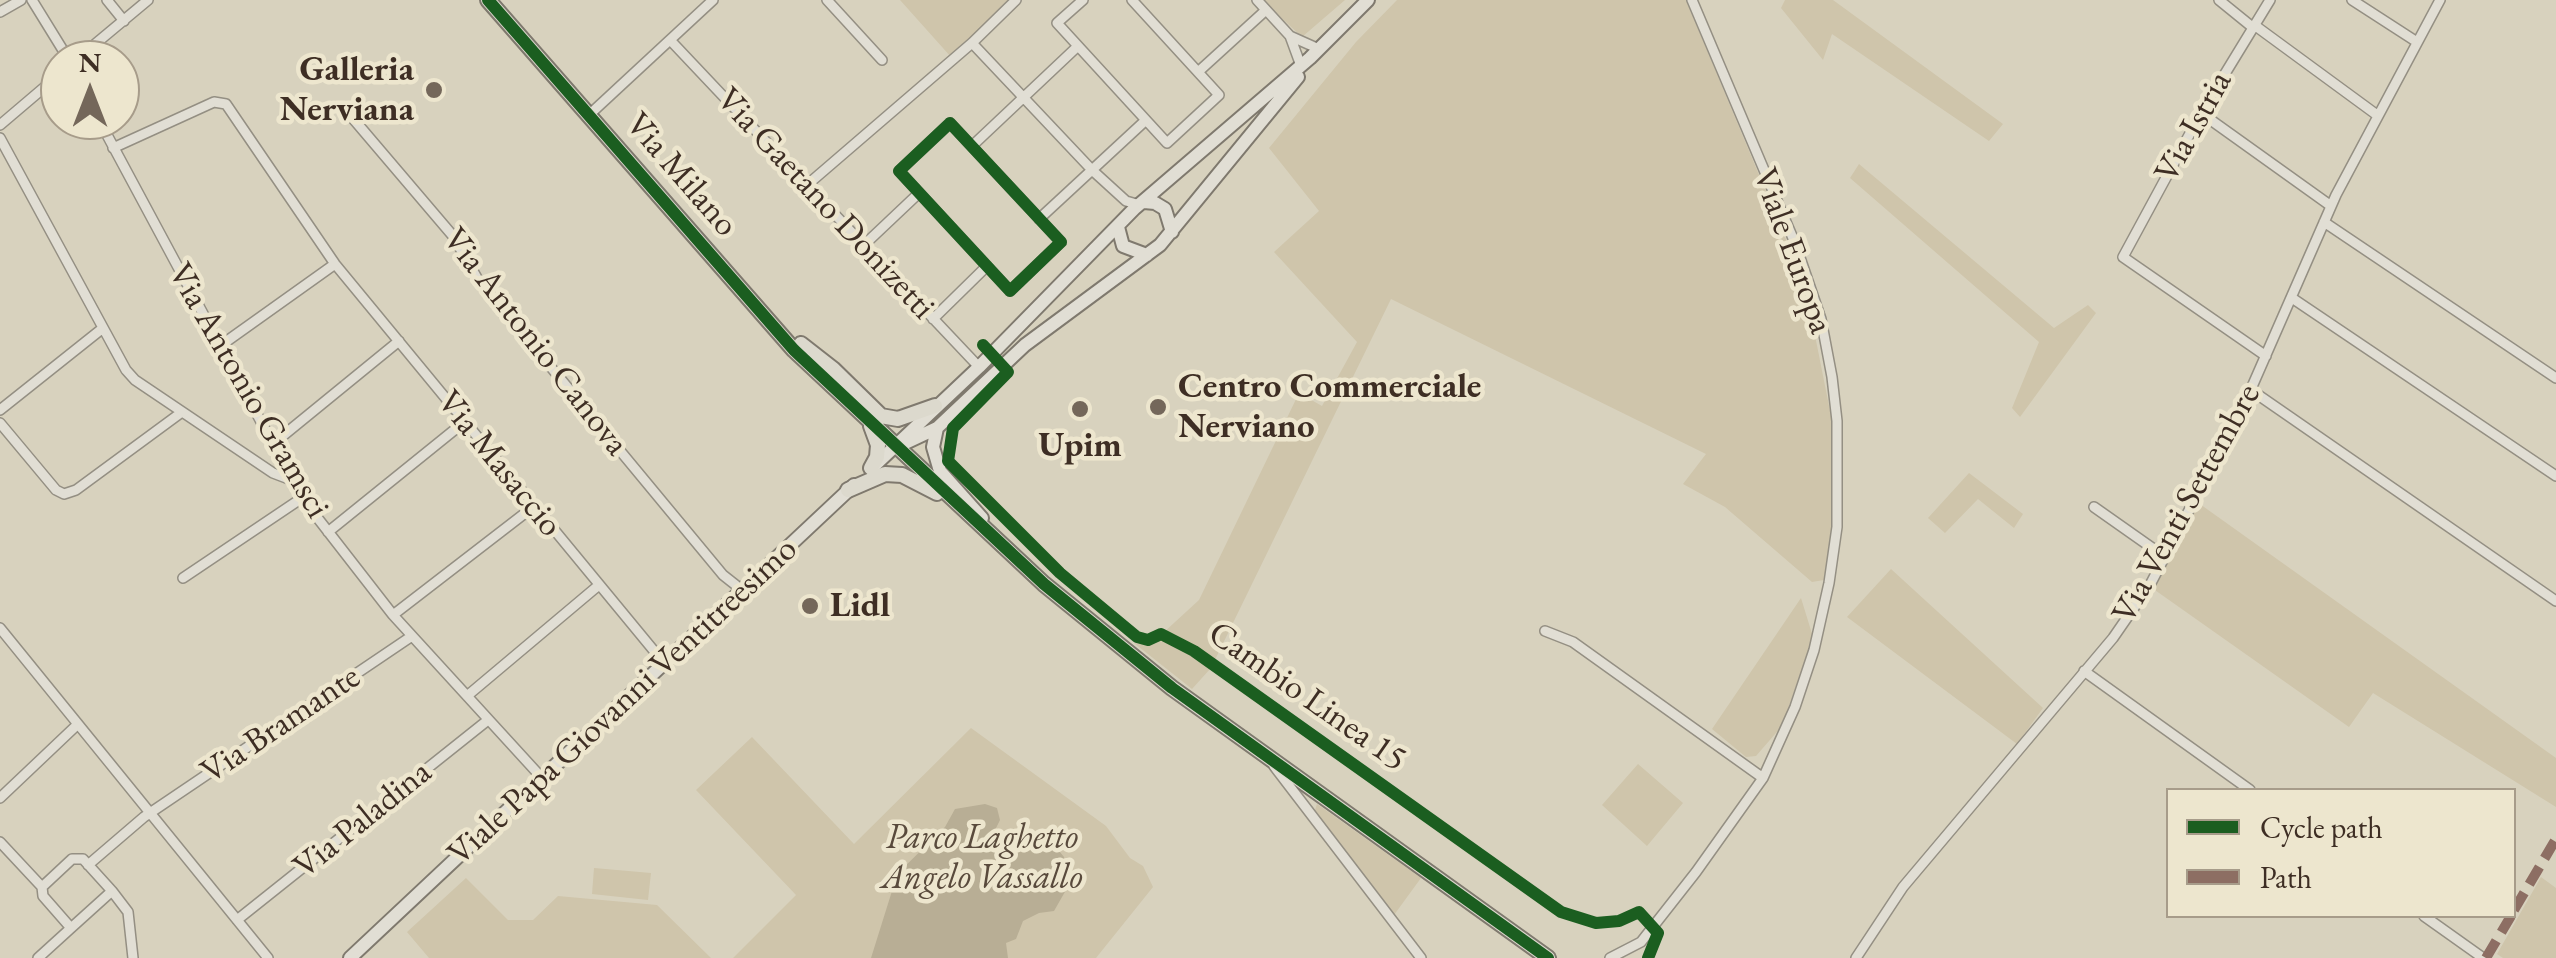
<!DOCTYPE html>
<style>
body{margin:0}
#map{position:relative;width:2556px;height:958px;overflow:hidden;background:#d8d2be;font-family:"EB Garamond",serif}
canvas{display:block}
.legend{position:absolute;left:2166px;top:788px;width:350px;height:130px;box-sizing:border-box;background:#ede6ce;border:2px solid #a79c8a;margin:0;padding:12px 18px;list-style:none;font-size:30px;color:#3e2e24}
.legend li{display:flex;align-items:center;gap:20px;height:50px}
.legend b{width:50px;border:2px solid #a79c8a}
.north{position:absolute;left:40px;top:40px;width:100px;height:100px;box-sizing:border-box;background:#ede6ce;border:2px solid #a79c8a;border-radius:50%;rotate:0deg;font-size:28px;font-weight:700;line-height:40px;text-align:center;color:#3e2e24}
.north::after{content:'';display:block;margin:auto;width:35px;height:45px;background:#74675a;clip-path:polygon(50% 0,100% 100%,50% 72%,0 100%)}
</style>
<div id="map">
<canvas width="2556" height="958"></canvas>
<ul class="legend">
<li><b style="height:12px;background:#1b5e20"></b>Cycle path</li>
<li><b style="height:12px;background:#8d6e63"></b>Path</li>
</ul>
<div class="north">N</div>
</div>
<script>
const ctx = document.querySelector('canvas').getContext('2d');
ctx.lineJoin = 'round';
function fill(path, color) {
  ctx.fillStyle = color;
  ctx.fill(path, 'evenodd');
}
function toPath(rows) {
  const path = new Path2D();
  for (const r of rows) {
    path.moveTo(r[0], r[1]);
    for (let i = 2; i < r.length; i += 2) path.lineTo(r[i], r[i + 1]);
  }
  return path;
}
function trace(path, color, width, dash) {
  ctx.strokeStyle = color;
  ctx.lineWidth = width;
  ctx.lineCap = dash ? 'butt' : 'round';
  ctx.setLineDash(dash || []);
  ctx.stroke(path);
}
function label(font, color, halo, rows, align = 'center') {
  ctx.font = font + ' "EB Garamond",serif';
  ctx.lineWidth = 9;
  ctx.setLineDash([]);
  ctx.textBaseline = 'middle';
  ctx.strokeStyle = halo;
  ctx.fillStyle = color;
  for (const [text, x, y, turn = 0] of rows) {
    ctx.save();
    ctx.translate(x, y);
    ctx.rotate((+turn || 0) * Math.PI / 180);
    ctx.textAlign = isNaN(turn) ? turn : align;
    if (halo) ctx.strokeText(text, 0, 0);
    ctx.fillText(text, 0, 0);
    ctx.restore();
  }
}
fill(toPath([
 [900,0,1011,0,951,57],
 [1262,0,1345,0,1302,37],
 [1397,0,1686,0,1805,285,1832,421,1835,506,1824,580,1812,582,1725,507,1683,484,1706,454,1391,299,1211,668,1192,689,1134,643,1150,645,1199,600,1299,393,1322,406,1357,342,1274,252,1319,211,1269,148,1356,42],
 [1785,0,1833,0,2003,124,1989,141,1832,34,1823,60,1781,8],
 [1859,164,2054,328,2088,305,2096,313,2020,417,2012,408,2039,342,1850,178],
 [1969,473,2023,514,2014,528,1978,499,1945,533,1928,518],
 [2197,502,2556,758,2556,807,2373,693,2349,727,2152,588],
 [1891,569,2043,708,2017,744,1847,617],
 [1801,598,1813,637,1782,726,1756,756,1746,757,1712,729],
 [971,728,1106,826,1130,858,1143,866,1153,887,1096,958,733,958,796,895,696,790,752,737,854,844],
 [1638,764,1683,803,1647,846,1602,805],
 [1317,804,1421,878,1394,915,1315,810],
 [594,868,651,873,648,900,592,894],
 [2541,877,2556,888,2556,958,2503,958,2497,954],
 [466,878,508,920,533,920,558,896,657,905,711,958,429,958,407,932]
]), '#cfc5ab');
fill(toPath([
 [985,804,997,808,1000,820,995,830,998,835,1055,846,1064,857,1070,883,1054,911,1039,913,1023,921,1016,939,1006,943,1008,958,871,958,892,891,893,878,945,827,955,809]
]), '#b8ae95');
const street = toPath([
 [32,0,69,60],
 [107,0,124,21],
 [827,0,882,60],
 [1083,0,1057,23,1167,143,1219,95,1132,0],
 [1257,0,1290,36,1319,49],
 [2219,0,2251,26,2257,27,2377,115],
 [2352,0,2417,42],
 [0,12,21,0],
 [1290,36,1301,66],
 [671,41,979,367],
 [972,43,1092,170,1126,201,1140,205],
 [76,60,148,0],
 [1198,72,1266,10],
 [344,108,453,236,477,278,723,575,742,590],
 [2201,113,2331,206],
 [589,115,713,0],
 [99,120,302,498,393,615,542,778],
 [950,123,1061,242,1010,291,899,171,950,123],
 [0,125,60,74],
 [0,138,126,370,135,380,273,473,294,481],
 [972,146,1078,46],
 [113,148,214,102,226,104,335,264,664,663],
 [807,185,972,43,1016,0],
 [1039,219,1146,120],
 [2324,222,2556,378],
 [864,245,919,193],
 [2292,298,2556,476],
 [933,319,987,266],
 [220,346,335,264],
 [2266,356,2123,257,2201,113,2270,0],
 [2251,390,2556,601],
 [0,410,103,328],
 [0,423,56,490,64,494,76,490,182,412],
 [274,443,399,341],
 [2094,507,2165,557],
 [328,532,463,423],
 [183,578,302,498],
 [393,615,533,507],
 [0,628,268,958],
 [1545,631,1573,642,1763,778],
 [2084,671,2250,790],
 [467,696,599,585],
 [1274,766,1421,958],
 [0,798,78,724],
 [0,842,42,887],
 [72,859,83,859,112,891,71,928,43,896,42,887,72,859],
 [88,865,144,817,412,636],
 [112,891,128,912,133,958],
 [2424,916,2483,958],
 [237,920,488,720],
 [38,958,71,928],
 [1610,958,1641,942,1696,872,1763,778,1795,707,1814,650,1829,583,1837,527,1837,421,1832,377,1821,319,1795,243,1692,0],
 [1856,958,1903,887,2113,638,2151,583,2244,405,2336,195,2440,0]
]);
const secondary = toPath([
 [1144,202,1155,203,1165,209,1172,232],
 [1118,227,1123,246,1147,255],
 [937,428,933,447,940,471,982,518],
 [903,444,937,428,1025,345,1160,245,1298,77],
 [872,468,979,367,1134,209,1310,58,1368,0],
 [350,958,854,485]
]);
const primary = toPath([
 [488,0,794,350,1044,584,1172,688,1548,958],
 [801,344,833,369,881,416,898,419,935,406],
 [871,426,878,445,877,457,871,468],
 [848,490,885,474,902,475,937,493]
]);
trace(street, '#948f83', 12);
trace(secondary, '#7f796e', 16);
trace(primary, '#7f796e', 18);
trace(street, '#e1ded4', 9);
trace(secondary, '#e1ded4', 12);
trace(primary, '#dcd9cd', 14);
trace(toPath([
 [2514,910,2556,839],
 [2486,958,2511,916]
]), '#8d6e63', 10, [20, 10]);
trace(toPath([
 [488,0,794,350,1044,584,1172,688,1548,958],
 [950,123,1061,242,1010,291,899,171,950,123],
 [983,345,1008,372,953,428,948,461,1060,573,1137,637,1148,640,1161,634,1194,651,1561,912,1596,923,1619,921,1639,912,1658,933,1648,958]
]), '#1b5e20', 12);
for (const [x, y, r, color] of [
 [434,90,10,"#74675a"],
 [1158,407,10,"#74675a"],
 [1080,409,10,"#74675a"],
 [810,606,10,"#74675a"]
]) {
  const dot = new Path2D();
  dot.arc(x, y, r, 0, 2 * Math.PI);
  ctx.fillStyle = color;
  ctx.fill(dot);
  trace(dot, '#ede6ce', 4);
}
label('bold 35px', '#3e2e24', '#ede6ce', [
 ["Galleria",414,70,"right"],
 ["Nerviana",414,110,"right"],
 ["Centro Commerciale",1178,387],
 ["Nerviano",1178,427],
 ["Upim",1080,446,"center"],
 ["Lidl",830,606]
], 'left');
label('35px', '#3e2e24', '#ede6ce', [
 ["Via Istria",2194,127,-61],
 ["Via Milano",681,175,49],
 ["Via Gaetano Donizetti",825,204,47],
 ["Viale Europa",1792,251,70],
 ["Via Antonio Canova",535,342,52],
 ["Via Antonio Gramsci",248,391,60],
 ["Via Masaccio",499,464,51],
 ["Via Venti Settembre",2187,504,-61],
 ["Cambio Linea 15",1307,697,35],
 ["Viale Papa Giovanni Ventitreesimo",623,702,-43],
 ["Via Bramante",281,725,-34],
 ["Via Paladina",363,820,-39]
]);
label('italic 35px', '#594a3c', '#ede6ce', [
 ["Parco Laghetto",982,838],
 ["Angelo Vassallo",982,878]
]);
</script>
